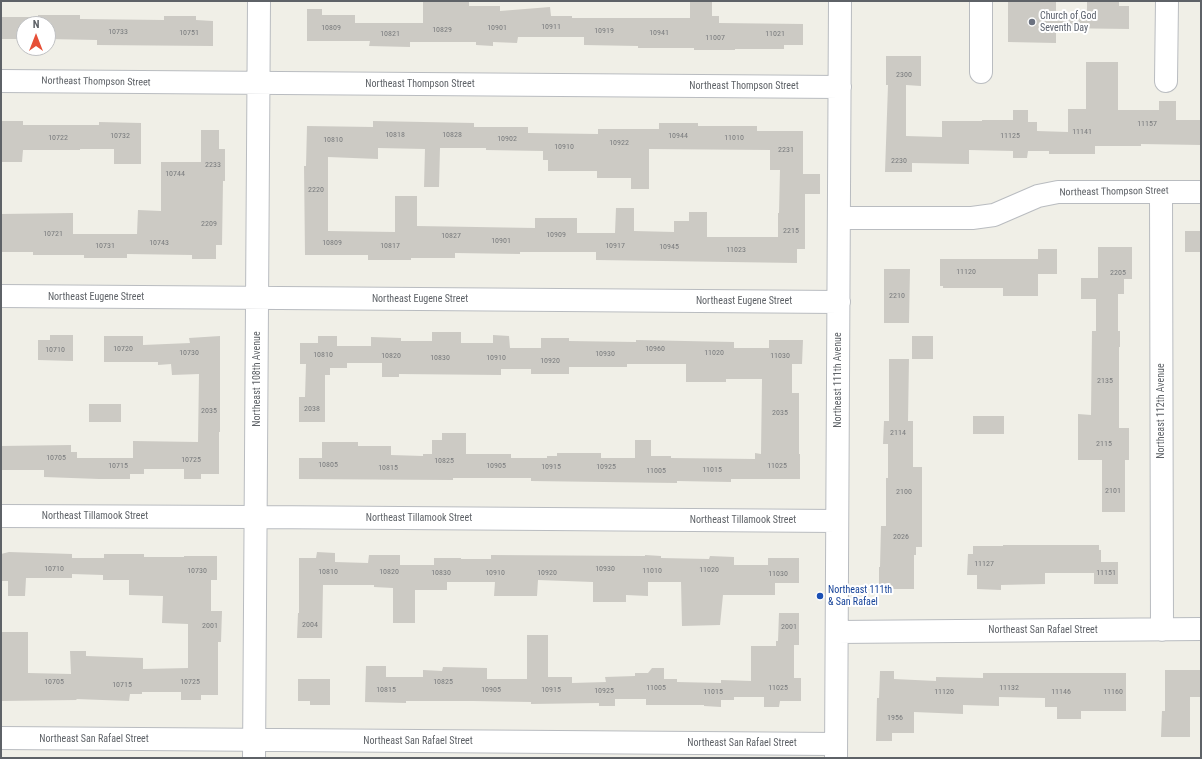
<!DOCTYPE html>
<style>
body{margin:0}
#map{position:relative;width:1202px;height:759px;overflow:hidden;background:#f0efe7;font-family:"Roboto Condensed",sans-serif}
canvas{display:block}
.frame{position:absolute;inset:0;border:2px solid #5e6267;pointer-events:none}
.north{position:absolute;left:16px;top:16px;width:40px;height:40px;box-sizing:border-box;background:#fff;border:1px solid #bfc0c2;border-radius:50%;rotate:0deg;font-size:11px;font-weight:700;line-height:16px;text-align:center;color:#5e6267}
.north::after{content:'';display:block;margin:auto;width:14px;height:18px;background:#e64f37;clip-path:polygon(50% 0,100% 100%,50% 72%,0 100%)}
</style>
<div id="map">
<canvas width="1202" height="759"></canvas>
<div class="frame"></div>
<div class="north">N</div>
</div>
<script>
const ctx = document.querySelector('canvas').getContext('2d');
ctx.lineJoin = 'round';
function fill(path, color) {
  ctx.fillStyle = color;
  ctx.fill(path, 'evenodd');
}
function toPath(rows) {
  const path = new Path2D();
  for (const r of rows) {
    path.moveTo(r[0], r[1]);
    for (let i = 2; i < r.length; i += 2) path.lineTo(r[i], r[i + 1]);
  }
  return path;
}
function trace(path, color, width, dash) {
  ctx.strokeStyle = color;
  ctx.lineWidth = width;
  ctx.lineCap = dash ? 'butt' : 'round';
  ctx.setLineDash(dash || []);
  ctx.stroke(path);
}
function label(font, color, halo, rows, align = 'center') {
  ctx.font = font + ' "Roboto Condensed",sans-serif';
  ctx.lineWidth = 4;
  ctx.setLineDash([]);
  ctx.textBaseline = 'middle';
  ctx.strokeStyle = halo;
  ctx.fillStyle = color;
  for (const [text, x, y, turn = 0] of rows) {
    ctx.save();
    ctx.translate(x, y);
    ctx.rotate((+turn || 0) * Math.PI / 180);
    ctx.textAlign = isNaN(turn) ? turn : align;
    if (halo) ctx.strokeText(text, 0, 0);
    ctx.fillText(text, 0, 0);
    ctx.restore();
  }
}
fill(toPath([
 [448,1,469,1,469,6,500,6,500,11,550,7,551,16,572,16,572,18,690,18,690,1,712,1,712,16,719,16,719,23,803,24,803,45,784,45,784,49,735,49,735,50,694,50,694,48,638,48,638,46,584,45,584,37,518,37,517,43,493,42,493,46,476,45,476,42,410,42,410,47,369,46,370,41,307,41,307,9,322,9,322,15,355,15,355,23,423,23,423,2,448,2],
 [1008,1,1056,1,1056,13,1087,13,1087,1,1119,1,1119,6,1129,6,1129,29,1056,28,1056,43,1008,42],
 [38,15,80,15,80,19,164,20,164,16,196,16,196,20,213,21,213,46,97,45,97,40,48,39,48,24,24,24,24,39,1,39,1,17,38,17],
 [886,56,921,56,921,86,906,85,906,136,942,137,942,121,982,121,982,120,1013,120,1013,110,1028,110,1028,122,1037,122,1037,131,1068,132,1068,109,1086,109,1086,62,1118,62,1118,110,1159,110,1159,101,1176,101,1176,120,1201,120,1201,145,1141,144,1141,146,1095,146,1095,154,1049,154,1049,151,1028,151,1027,158,1013,158,1013,151,969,150,969,164,912,163,912,172,885,172,888,85,886,85],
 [1,121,23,121,23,125,99,125,99,122,141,123,141,164,114,164,114,149,80,149,80,150,23,150,22,162,1,162],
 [373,121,474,123,474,127,528,127,528,133,598,134,598,129,659,129,659,123,698,123,698,126,757,126,757,131,803,131,803,174,820,174,820,194,805,194,805,249,797,249,797,263,596,260,596,252,520,252,520,254,455,253,455,258,411,258,411,260,368,260,368,255,305,255,304,166,306,166,307,126,373,127],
 [378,148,425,149,424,187,439,187,440,148,486,148,486,150,543,151,543,160,548,160,548,171,597,171,597,178,631,178,631,189,649,189,649,149,770,150,770,170,780,170,779,213,778,213,778,237,707,237,707,212,689,212,689,221,674,221,674,232,634,231,634,208,616,208,615,233,577,233,577,218,535,218,535,228,417,226,417,196,395,196,395,232,328,231,328,157,378,159],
 [201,130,219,130,219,149,225,149,225,181,223,181,222,245,216,245,216,259,192,259,192,255,127,254,127,258,84,258,84,255,33,255,33,252,1,252,1,214,73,213,73,234,137,234,138,210,161,211,161,162,201,162],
 [1185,231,1201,231,1201,252,1185,252],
 [1098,247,1132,247,1132,279,1124,279,1124,294,1118,294,1118,331,1120,331,1120,347,1119,347,1119,428,1129,428,1129,460,1125,460,1125,512,1102,512,1102,460,1078,460,1078,414,1091,415,1092,331,1096,331,1096,299,1081,299,1081,278,1098,278],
 [1038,249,1057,249,1057,274,1038,274,1038,296,1003,296,1003,288,943,288,943,286,940,286,940,259,1038,259],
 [884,269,910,269,909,323,884,323],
 [432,332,461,332,461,343,493,343,493,335,509,336,510,348,541,348,541,338,569,338,569,341,636,342,636,340,734,342,734,348,769,348,769,340,803,340,802,364,792,364,792,393,799,393,799,454,800,454,800,479,731,479,731,482,677,481,677,483,531,481,531,478,453,478,453,480,299,479,299,458,322,458,322,442,358,442,358,446,391,446,391,455,423,456,423,454,432,454,432,440,442,440,442,433,466,433,466,454,511,454,511,458,547,458,547,456,557,456,557,453,601,453,601,458,635,458,635,440,651,440,651,456,671,456,671,458,755,459,755,453,761,454,762,379,726,379,726,382,686,382,686,364,627,364,627,367,569,367,569,374,531,374,531,369,501,369,501,375,399,374,399,377,382,377,382,363,347,363,347,368,330,368,330,375,325,375,325,422,299,422,299,397,305,397,306,364,300,364,300,343,318,343,318,336,337,336,337,346,371,346,371,337,401,338,401,341,432,341],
 [50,335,73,335,73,361,38,360,38,340,50,340],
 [104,336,143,336,143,345,190,343,189,338,220,336,220,432,219,432,219,474,201,474,201,479,184,479,184,469,144,469,144,474,130,474,130,479,99,479,44,477,44,470,1,470,1,446,71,445,71,452,77,452,77,458,133,458,133,441,198,442,199,374,172,375,171,364,158,365,158,362,104,362],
 [912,336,933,336,933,359,912,359],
 [889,359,909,359,908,421,913,421,913,467,922,467,922,547,916,547,916,555,914,555,914,589,879,589,879,567,880,567,881,526,886,526,886,478,888,478,888,444,883,444,884,421,889,421],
 [89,404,121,404,121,422,89,422],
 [973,416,1004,416,1004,434,973,434],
 [1003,545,1099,545,1099,550,1101,550,1101,562,1118,562,1118,584,1094,584,1094,573,1045,573,1045,584,1001,585,1001,590,977,589,977,575,967,575,968,554,973,554,973,546,1003,546],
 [9,552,72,554,72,558,104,558,104,554,144,554,144,557,184,557,184,556,217,556,217,580,211,580,211,611,222,611,221,642,218,642,218,695,201,695,201,700,181,700,181,692,142,692,142,694,130,694,129,701,76,699,77,700,1,701,1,632,28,632,28,673,71,674,70,651,86,651,86,656,143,658,143,669,188,668,188,624,162,623,163,596,129,595,129,580,103,580,103,575,72,574,72,578,26,578,25,596,8,596,8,581,1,581,1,554],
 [317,552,335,553,335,562,368,563,369,555,400,555,400,565,434,565,434,558,461,558,461,559,491,559,491,555,645,556,645,555,661,556,661,558,709,559,710,556,734,557,734,565,768,565,768,558,799,558,799,583,775,583,775,595,723,595,720,625,682,626,681,582,648,582,648,596,626,595,626,602,593,602,593,582,538,580,537,596,494,596,495,582,447,582,447,590,415,590,415,623,393,623,393,588,374,587,374,585,323,585,322,638,297,638,298,613,299,613,299,558,316,558],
 [779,613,799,613,799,645,794,645,794,678,801,678,801,701,780,701,779,707,764,707,764,697,734,697,734,700,721,700,721,707,704,706,704,705,646,705,646,699,615,699,615,706,599,706,599,703,531,704,531,702,473,701,406,701,406,703,365,702,366,666,386,666,386,677,423,677,423,670,442,671,443,667,487,668,487,679,527,679,527,635,548,635,548,677,572,677,572,683,606,682,605,677,635,676,635,673,648,673,652,668,664,668,664,679,677,679,677,682,721,683,721,680,751,681,751,646,776,646,776,641,778,641],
 [1165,670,1201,670,1201,697,1190,697,1190,737,1161,737,1162,711,1165,711],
 [880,671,894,671,894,679,936,681,936,677,983,678,983,673,1126,673,1126,711,1081,711,1081,719,1057,719,1057,707,1045,707,1045,698,999,697,999,706,963,705,963,714,914,712,914,733,892,733,892,741,876,741,877,698,879,698],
 [298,679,330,679,330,705,310,705,310,701,298,701]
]), '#cccac4');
const minor = toPath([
 [981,72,981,1],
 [1,81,840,87],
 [1166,81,1167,1],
 [1161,192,1162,630],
 [839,218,972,218,994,215,1038,196,1058,192,1201,192],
 [1,296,839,302],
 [1,516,256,517,837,521],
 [837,632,1201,629],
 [1,738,836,744],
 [254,758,259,1],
 [836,758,840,1]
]);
trace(minor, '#b9bcc0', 24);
trace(minor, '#fff', 22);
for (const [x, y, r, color] of [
 [1032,22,4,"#6b7280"],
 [820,596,4,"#1a4fb4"]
]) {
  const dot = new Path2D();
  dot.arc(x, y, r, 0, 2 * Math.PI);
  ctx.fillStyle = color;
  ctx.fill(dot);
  trace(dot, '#fff', 1.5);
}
label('8px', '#7a7c7e', null, [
 ["10911",551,27],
 ["10809",331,28],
 ["10901",497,28],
 ["10829",442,30],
 ["10919",604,31],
 ["10733",118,32],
 ["10751",189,33],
 ["10941",659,33],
 ["10821",390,34],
 ["11021",775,34],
 ["11007",715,38],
 ["2300",904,75],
 ["11157",1147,124],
 ["11141",1082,132],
 ["10818",395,135],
 ["10828",452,135],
 ["10732",120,136],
 ["10944",678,136],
 ["11125",1010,136],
 ["10722",58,138],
 ["11010",734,138],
 ["10902",507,139],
 ["10810",333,140],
 ["10922",619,143],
 ["10910",564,147],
 ["2231",786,150],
 ["2230",899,161],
 ["2233",213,165],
 ["10744",175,174],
 ["2220",316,190],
 ["2209",209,224],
 ["2215",791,231],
 ["10721",53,234],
 ["10909",556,235],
 ["10827",451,236],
 ["10901",501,241],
 ["10743",159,243],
 ["10809",332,243],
 ["10731",105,246],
 ["10817",390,246],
 ["10917",615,246],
 ["10945",669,247],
 ["11023",736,250],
 ["11120",966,272],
 ["2205",1118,273],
 ["2210",897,296],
 ["10720",123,349],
 ["10960",655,349],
 ["10710",55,350],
 ["10730",189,353],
 ["11020",714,353],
 ["10930",605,354],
 ["10810",323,355],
 ["10820",391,356],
 ["11030",780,356],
 ["10830",440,358],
 ["10910",496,358],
 ["10920",550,361],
 ["2135",1105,381],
 ["2038",312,409],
 ["2035",209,411],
 ["2035",780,413],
 ["2114",898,433],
 ["2115",1104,444],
 ["10705",56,458],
 ["10725",191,460],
 ["10825",444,461],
 ["10805",328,465],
 ["10715",118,466],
 ["10905",496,466],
 ["11025",777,466],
 ["10915",551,467],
 ["10925",606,467],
 ["10815",388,468],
 ["11015",712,470],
 ["11005",656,471],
 ["2101",1113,491],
 ["2100",904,492],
 ["2026",901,537],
 ["11127",984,564],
 ["10710",54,569],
 ["10930",605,569],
 ["11020",709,570],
 ["10730",197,571],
 ["11010",652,571],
 ["10810",328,572],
 ["10820",389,572],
 ["10830",441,573],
 ["10910",495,573],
 ["10920",547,573],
 ["11151",1106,573],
 ["11030",778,574],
 ["2004",310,625],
 ["2001",210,626],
 ["2001",789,627],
 ["10705",54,682],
 ["10725",190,682],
 ["10825",443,682],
 ["10715",122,685],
 ["11005",656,688],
 ["11025",778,688],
 ["11132",1009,688],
 ["10815",386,690],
 ["10905",491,690],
 ["10915",551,690],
 ["10925",604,691],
 ["11015",713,692],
 ["11120",944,692],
 ["11146",1061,692],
 ["11160",1113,692],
 ["1956",895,718]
]);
label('10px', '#5b616d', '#fff', [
 ["Church of God",1040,16],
 ["Seventh Day",1040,28]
], 'left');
label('10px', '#5e6267', '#fff', [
 ["Northeast Thompson Street",96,82,1],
 ["Northeast Thompson Street",420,84],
 ["Northeast Thompson Street",744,86],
 ["Northeast Thompson Street",1114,192,-1],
 ["Northeast Eugene Street",96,297],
 ["Northeast Eugene Street",420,299],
 ["Northeast Eugene Street",744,301],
 ["Northeast 108th Avenue",257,379,-90],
 ["Northeast 111th Avenue",838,380,-90],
 ["Northeast 112th Avenue",1161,411,-90],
 ["Northeast Tillamook Street",95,516],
 ["Northeast Tillamook Street",419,518],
 ["Northeast Tillamook Street",743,520],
 ["Northeast San Rafael Street",1043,630],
 ["Northeast San Rafael Street",94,739],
 ["Northeast San Rafael Street",418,741],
 ["Northeast San Rafael Street",742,743]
]);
label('10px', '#164399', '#fff', [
 ["Northeast 111th",828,590],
 ["& San Rafael",828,602]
], 'left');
</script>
